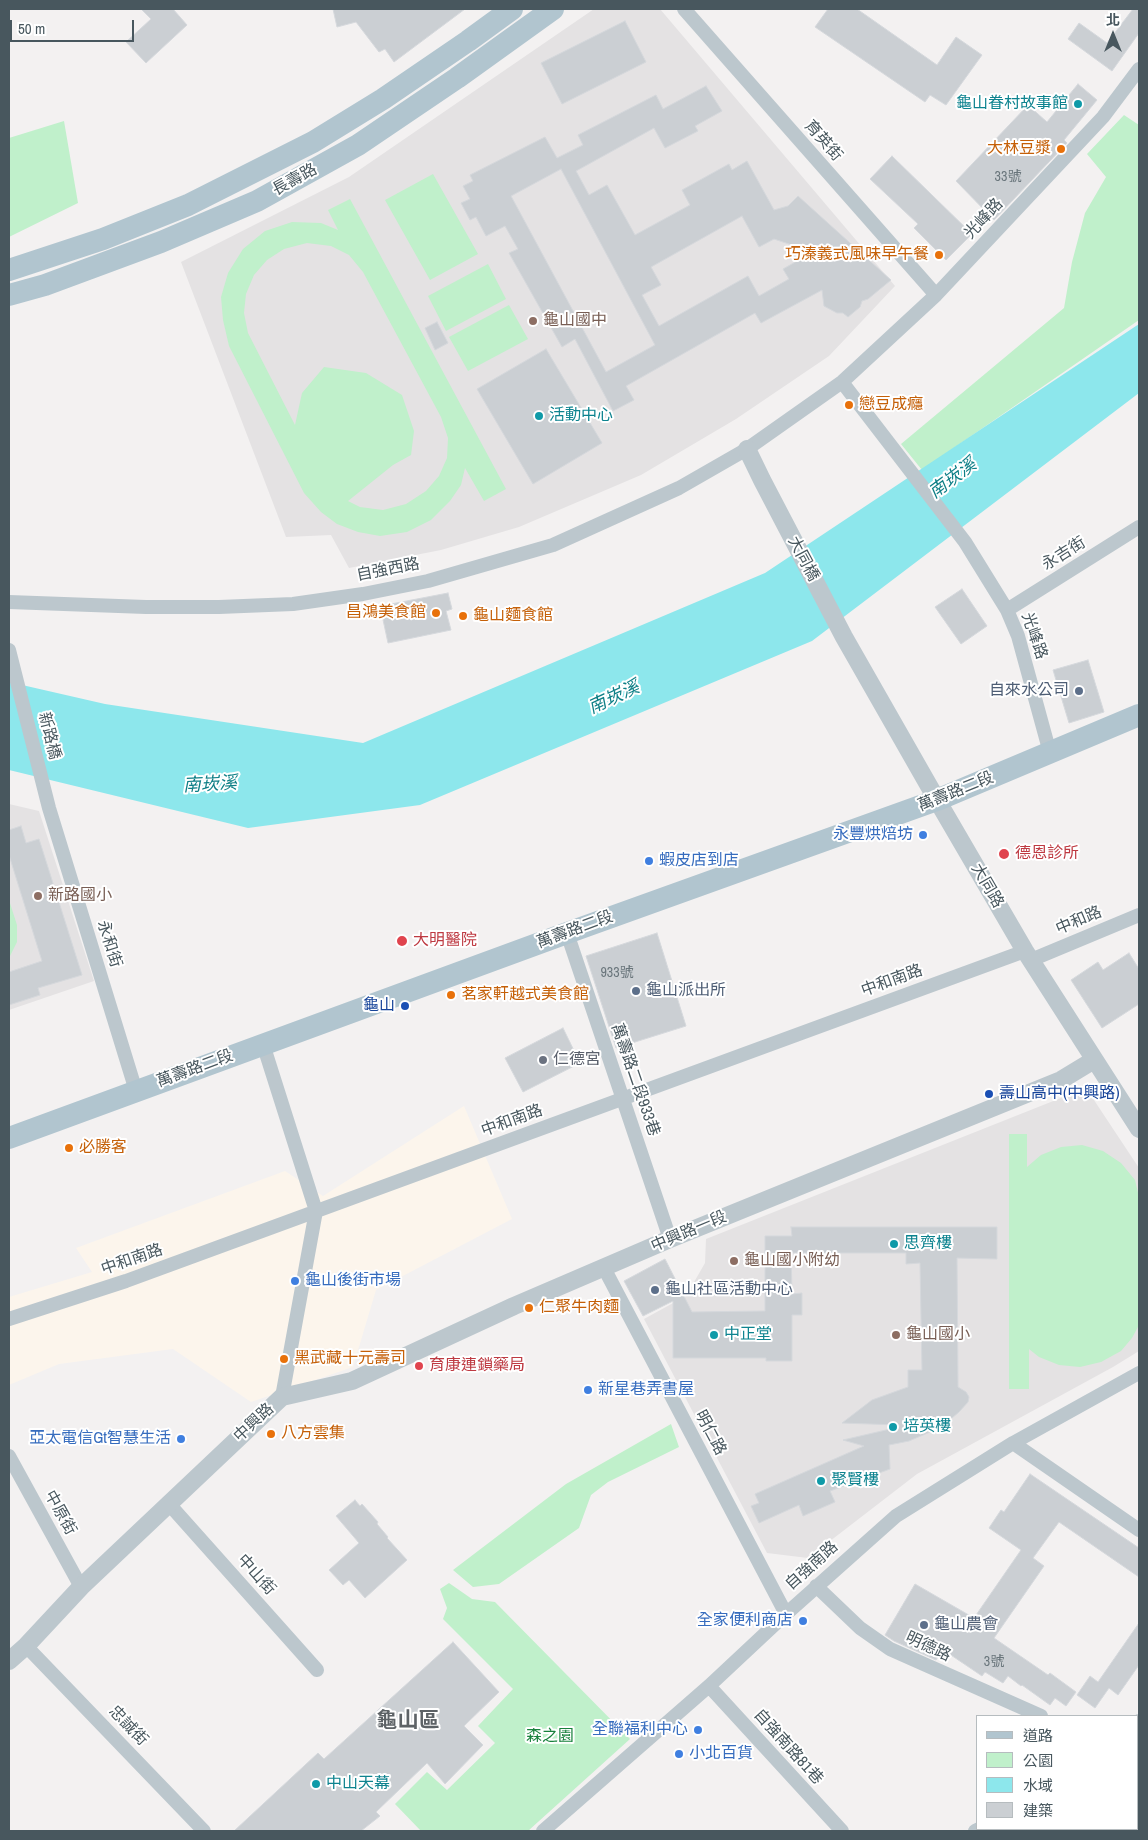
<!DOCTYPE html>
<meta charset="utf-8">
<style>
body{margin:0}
#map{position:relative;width:1148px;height:1840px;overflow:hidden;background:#f3f1f1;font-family:"Archivo Narrow","Noto Sans TC",sans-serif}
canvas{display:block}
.frame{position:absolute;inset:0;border:10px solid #48575e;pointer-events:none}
.legend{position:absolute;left:976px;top:1715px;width:162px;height:115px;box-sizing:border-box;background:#fff;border:1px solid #b6bcbf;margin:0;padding:6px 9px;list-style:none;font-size:15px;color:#48575e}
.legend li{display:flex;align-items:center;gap:10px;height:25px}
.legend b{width:25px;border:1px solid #b6bcbf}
.north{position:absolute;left:1088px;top:10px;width:50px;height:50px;-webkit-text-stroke:4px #fff;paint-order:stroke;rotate:0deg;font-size:14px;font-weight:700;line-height:20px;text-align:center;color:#48575e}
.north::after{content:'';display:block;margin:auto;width:18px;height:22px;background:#48575e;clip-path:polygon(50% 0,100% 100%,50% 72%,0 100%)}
.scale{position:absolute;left:10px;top:20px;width:124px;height:22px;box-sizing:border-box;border:2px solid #48575e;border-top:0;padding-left:6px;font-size:15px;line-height:18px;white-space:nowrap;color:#48575e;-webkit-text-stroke:4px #fff;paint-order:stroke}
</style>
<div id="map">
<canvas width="1148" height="1840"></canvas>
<div class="frame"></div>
<ul class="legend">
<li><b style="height:6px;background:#b1c5cf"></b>道路</li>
<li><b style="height:14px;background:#c0f0cb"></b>公園</li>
<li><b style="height:14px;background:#8de7ec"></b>水域</li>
<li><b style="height:14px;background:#cbcfd3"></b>建築</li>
</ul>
<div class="north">北</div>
<div class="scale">50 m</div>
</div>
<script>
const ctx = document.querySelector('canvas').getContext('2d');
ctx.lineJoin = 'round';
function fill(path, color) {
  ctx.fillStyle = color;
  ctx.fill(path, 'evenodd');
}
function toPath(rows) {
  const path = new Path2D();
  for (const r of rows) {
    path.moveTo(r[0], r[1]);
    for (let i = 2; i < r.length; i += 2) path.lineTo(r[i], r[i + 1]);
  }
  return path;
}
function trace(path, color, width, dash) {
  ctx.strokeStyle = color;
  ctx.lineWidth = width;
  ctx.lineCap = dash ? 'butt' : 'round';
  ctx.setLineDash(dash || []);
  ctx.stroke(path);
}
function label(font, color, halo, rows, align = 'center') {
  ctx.font = font + ' "Archivo Narrow","Noto Sans TC",sans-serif';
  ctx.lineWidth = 4;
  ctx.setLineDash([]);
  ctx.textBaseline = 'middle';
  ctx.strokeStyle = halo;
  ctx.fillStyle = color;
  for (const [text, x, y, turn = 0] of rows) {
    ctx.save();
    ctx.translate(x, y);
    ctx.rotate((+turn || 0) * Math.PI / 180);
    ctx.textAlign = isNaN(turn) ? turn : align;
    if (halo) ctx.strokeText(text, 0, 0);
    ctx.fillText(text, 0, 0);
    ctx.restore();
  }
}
fill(toPath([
 [464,1106,512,1219,376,1290,353,1367,251,1402,173,1349,59,1364,9,1385,9,1297,92,1272,76,1248,285,1171,323,1196]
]), '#fcf5ec');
fill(toPath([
 [594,9,660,9,895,286,829,356,736,419,641,475,519,527,441,550,349,568,331,535,286,537,181,262,349,177],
 [9,804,39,811,94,981,9,1010],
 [1086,1088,1139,1168,1139,1351,1113,1367,917,1474,808,1558,767,1553,644,1319,686,1296,705,1263,706,1239]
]), '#e4e2e3');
fill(toPath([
 [1124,115,1139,125,1139,320,922,470,901,444,1064,308,1072,262,1085,213,1106,177,1087,154],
 [64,121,78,203,9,237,9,138],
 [433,174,478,254,430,280,385,200],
 [350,199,506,489,484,501,465,468,461,485,450,501,431,520,407,532,380,536,358,532,337,524,321,512,304,493,229,346,223,320,221,297,228,273,243,249,265,231,292,222,321,223,338,230,328,210],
 [307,243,331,246,349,255,363,272,441,417,448,438,447,458,439,476,426,491,406,504,383,510,360,507,348,501,393,465,411,455,414,431,402,395,366,373,324,367,302,393,295,425,248,333,244,313,246,294,254,275,267,260,284,249],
 [488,264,506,299,446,331,428,296],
 [509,305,528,339,468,371,449,337],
 [9,900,17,925,17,942,9,958],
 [1009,1134,1027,1134,1027,1167,1041,1155,1061,1147,1082,1145,1103,1151,1121,1163,1135,1180,1139,1197,1139,1325,1132,1338,1121,1351,1101,1362,1080,1367,1059,1365,1039,1357,1029,1349,1029,1389,1009,1389],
 [671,1424,679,1447,608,1482,591,1495,579,1528,499,1584,473,1587,453,1570,566,1484],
 [449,1583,472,1599,495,1602,630,1739,528,1831,421,1831,395,1804,427,1772,447,1790,495,1743,478,1726,513,1689,443,1619,447,1608,440,1589]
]), '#c0f0cb');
fill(toPath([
 [1139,324,1139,393,812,641,420,805,248,828,9,770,9,682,105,704,363,743,765,573]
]), '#8de7ec');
const building = toPath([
 [141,9,173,9,187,25,146,63,126,42,151,19,141,9],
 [333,9,465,9,394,62,385,49,379,52,356,22,337,27,333,9],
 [828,9,857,9,937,65,956,37,982,55,946,105,930,95,925,102,815,27,828,9],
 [1133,9,1139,9,1139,33,1112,71,1068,39,1079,23,1107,43,1133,9],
 [625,21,646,62,562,104,541,63,625,21],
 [1078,84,1097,100,1064,140,1067,143,994,220,956,181,1028,105,1047,122,1078,84],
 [706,86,722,111,695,126,698,131,665,148,654,128,576,171,589,195,607,185,635,235,690,205,682,190,729,164,732,170,747,161,774,210,788,206,798,196,891,280,868,299,862,301,860,307,848,317,843,313,837,313,824,306,822,290,761,323,755,313,626,386,634,400,613,411,575,339,562,347,509,253,518,249,505,226,486,236,476,217,470,220,461,203,470,199,463,186,473,181,470,175,545,137,557,158,583,145,578,135,656,95,663,109,706,86],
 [561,169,655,345,606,372,511,196,561,169],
 [742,216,759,247,774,239,813,252,783,269,789,279,759,296,748,276,659,326,642,295,661,285,651,267,742,216],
 [892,156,972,234,946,260,914,228,918,224,870,179,892,156],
 [437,322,448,343,435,350,425,328,437,322],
 [546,349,602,443,533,484,477,389,546,349],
 [962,589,987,626,961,644,935,607,962,589],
 [448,593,452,609,446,611,451,630,388,643,382,615,391,604,448,593],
 [1088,660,1104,712,1069,723,1053,670,1088,660],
 [21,826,26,843,39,839,82,975,38,988,40,995,9,1005,9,972,42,961,9,855,9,830,21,826],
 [657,933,686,1026,616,1048,586,956,657,933],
 [1129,953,1139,969,1139,1004,1102,1028,1071,980,1098,962,1103,970,1129,953],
 [563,1028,580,1063,523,1092,505,1058,563,1028],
 [791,1227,997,1227,997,1259,957,1258,958,1387,966,1392,969,1397,968,1402,959,1412,946,1423,930,1432,909,1441,889,1445,890,1469,830,1491,835,1502,803,1516,799,1505,759,1523,751,1506,759,1503,755,1494,864,1446,843,1440,899,1427,899,1425,842,1423,872,1400,908,1387,908,1370,922,1370,920,1263,906,1264,906,1253,791,1253,792,1294,802,1293,802,1315,792,1315,792,1361,766,1361,766,1358,673,1358,673,1301,643,1316,624,1281,665,1259,692,1312,765,1311,765,1236,792,1236,791,1227],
 [1030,1474,1139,1548,1139,1577,1059,1522,1033,1558,1044,1566,994,1638,1048,1675,1050,1673,1076,1692,1066,1706,1055,1698,1050,1705,1022,1685,1021,1686,1008,1676,1003,1683,985,1672,982,1676,942,1649,936,1660,894,1641,885,1635,915,1584,974,1618,1021,1550,989,1528,1001,1510,1004,1512,1030,1474],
 [355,1500,360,1506,362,1504,378,1522,377,1524,388,1537,387,1538,407,1560,365,1598,349,1580,343,1585,329,1570,359,1543,336,1516,355,1500],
 [1139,1623,1139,1665,1118,1695,1109,1688,1095,1708,1077,1695,1090,1676,1098,1682,1139,1623],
 [453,1642,499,1692,464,1726,483,1745,445,1784,427,1763,376,1812,380,1816,361,1831,234,1831,318,1753,324,1759,453,1642]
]);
fill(building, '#cbcfd3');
trace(building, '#d5d8dc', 1);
trace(toPath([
 [684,9,936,295],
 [842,382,965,542,1007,610,1018,636,1050,753],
 [9,602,146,607,219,607,293,604,363,594,428,581,553,545,679,488,747,449,842,382,936,295,1103,117,1139,69],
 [1007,610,1139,527],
 [9,650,49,808,136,1091],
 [567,933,670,1239],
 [1031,960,1139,915],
 [263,1044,316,1211,282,1397],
 [604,1268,786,1614],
 [9,1319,126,1281,1025,951],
 [1013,1443,1139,1530],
 [9,1456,81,1587],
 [169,1504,317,1670],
 [816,1586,860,1628,890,1649,1041,1716],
 [26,1646,204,1831],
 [709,1686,842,1831],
 [1137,1723,1139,1721],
 [1137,1745,1139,1746],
 [543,1831,709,1686,786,1614,896,1516,1013,1443,1139,1373],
 [975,1831,979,1829]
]), '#bcc7cd', 14);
trace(toPath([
 [747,449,762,480,844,637,937,800,1025,951,1139,1129],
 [9,1661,26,1646,81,1587,282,1397,352,1381,514,1306,670,1239,1061,1080,1094,1060]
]), '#bcc7cd', 18);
trace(toPath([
 [9,270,103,239,188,205,313,142,383,99,468,41,512,9],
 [9,295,45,285,161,242,257,201,358,145,457,78,553,9],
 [9,1138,567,933,937,800,1139,715]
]), '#b1c5cf', 22);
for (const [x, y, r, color] of [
 [1078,104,5,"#0f9aa8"],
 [1061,149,5,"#e8710a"],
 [939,255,5,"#e8710a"],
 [533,321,5,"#8d6e63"],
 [849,405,5,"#e8710a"],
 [539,416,5,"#0f9aa8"],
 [436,613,5,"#e8710a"],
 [463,616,5,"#e8710a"],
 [1079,691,5,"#5c6f8a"],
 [923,835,5,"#3f7fe0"],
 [1004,854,6,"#e0444e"],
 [649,861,5,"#3f7fe0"],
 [38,896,5,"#8d6e63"],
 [402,941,6,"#e0444e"],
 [636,991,5,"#5c6f8a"],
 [451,995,5,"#e8710a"],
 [405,1006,5,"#1a4fb4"],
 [543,1060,5,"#6b7280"],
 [989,1094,5,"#1a4fb4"],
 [69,1148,5,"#e8710a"],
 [894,1244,5,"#0f9aa8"],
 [734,1261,5,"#8d6e63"],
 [295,1281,5,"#3f7fe0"],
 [655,1290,5,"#5c6f8a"],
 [529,1308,5,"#e8710a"],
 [714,1335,5,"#0f9aa8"],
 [896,1335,5,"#8d6e63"],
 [284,1359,5,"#e8710a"],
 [419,1366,5,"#e0444e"],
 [588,1390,5,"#3f7fe0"],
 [893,1427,5,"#0f9aa8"],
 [271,1434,5,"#e8710a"],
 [181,1439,5,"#3f7fe0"],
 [821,1481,5,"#0f9aa8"],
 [803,1621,5,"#3f7fe0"],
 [924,1625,5,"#5c6f8a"],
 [698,1730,5,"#3f7fe0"],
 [679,1754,5,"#3f7fe0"],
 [316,1784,5,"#0f9aa8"]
]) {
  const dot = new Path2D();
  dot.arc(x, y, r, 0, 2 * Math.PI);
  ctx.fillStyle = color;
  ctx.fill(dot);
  trace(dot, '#fff', 2);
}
label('14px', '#69757b', null, [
 ["33號",1008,177],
 ["933號",617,973],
 ["3號",994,1662]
]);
label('16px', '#0d838f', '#fff', [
 ["龜山眷村故事館",1068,104,"right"],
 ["活動中心",549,416],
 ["思齊樓",904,1244],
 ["中正堂",724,1335],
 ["培英樓",903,1427],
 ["聚賢樓",831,1481],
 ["中山天幕",326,1784]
], 'left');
label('16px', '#48575e', '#fff', [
 ["育英街",823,141,49],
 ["長壽路",295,180,-29],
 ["光峰路",984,219,-47],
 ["永吉街",1064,554,-32],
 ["大同橋",803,559,62],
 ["自強西路",388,570,-11],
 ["光峰路",1034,636,71],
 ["新路橋",49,736,76],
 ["萬壽路二段",956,792,-22],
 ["大同路",987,886,60],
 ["中和路",1079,921,-23],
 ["萬壽路二段",575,930,-20],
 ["永和街",109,944,73],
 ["中和南路",892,981,-20],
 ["萬壽路二段",195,1069,-20],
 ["萬壽路二段933巷",635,1080,71],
 ["中和南路",512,1121,-20],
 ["中興路一段",689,1232,-23],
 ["中和南路",132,1260,-19],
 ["中興路",254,1423,-43],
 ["明仁路",710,1433,62],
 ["中原街",60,1513,61],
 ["自強南路",812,1566,-42],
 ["中山街",256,1575,48],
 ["明德路",928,1647,25],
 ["忠誠街",128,1726,46],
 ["自強南路81巷",788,1747,48]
]);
label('16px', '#c56008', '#fff', [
 ["大林豆漿",1051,149,"right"],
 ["巧溱義式風味早午餐",929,255,"right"],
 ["戀豆成癮",859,405],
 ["昌鴻美食館",426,613,"right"],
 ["龜山麵食館",473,616],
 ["茗家軒越式美食館",461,995],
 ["必勝客",79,1148],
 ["仁聚牛肉麵",539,1308],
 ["黑武藏十元壽司",294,1359],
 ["八方雲集",281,1434]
], 'left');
label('16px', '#785e54', '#fff', [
 ["龜山國中",543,321],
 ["新路國小",48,896],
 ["龜山國小附幼",744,1261],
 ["龜山國小",906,1335]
], 'left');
label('16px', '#4e5e75', '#fff', [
 ["自來水公司",1069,691,"right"],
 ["龜山派出所",646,991],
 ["龜山社區活動中心",665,1290],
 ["龜山農會",934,1625]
], 'left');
label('16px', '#366cbe', '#fff', [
 ["永豐烘焙坊",913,835],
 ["蝦皮店到店",659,861,"left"],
 ["龜山後街市場",305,1281,"left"],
 ["新星巷弄書屋",598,1390,"left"],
 ["亞太電信Gt智慧生活",171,1439],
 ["全家便利商店",793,1621],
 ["全聯福利中心",688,1730],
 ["小北百貨",689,1754,"left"]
], 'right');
label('16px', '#be3a42', '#fff', [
 ["德恩診所",1015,854],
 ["大明醫院",413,941],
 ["育康連鎖藥局",429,1366]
], 'left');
label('16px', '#164399', '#fff', [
 ["龜山",395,1006],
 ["壽山高中(中興路)",999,1094,"left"]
], 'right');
label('16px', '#5b616d', '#fff', [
 ["仁德宮",553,1060]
], 'left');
label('16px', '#18813c', '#fff', [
 ["森之園",550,1737]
]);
label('italic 18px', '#0e7f86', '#fff', [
 ["南崁溪",953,479,-37],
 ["南崁溪",614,698,-25],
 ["南崁溪",210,785,-3]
]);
label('bold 21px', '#5d6266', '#fff', [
 ["龜山區",408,1721]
]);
</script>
